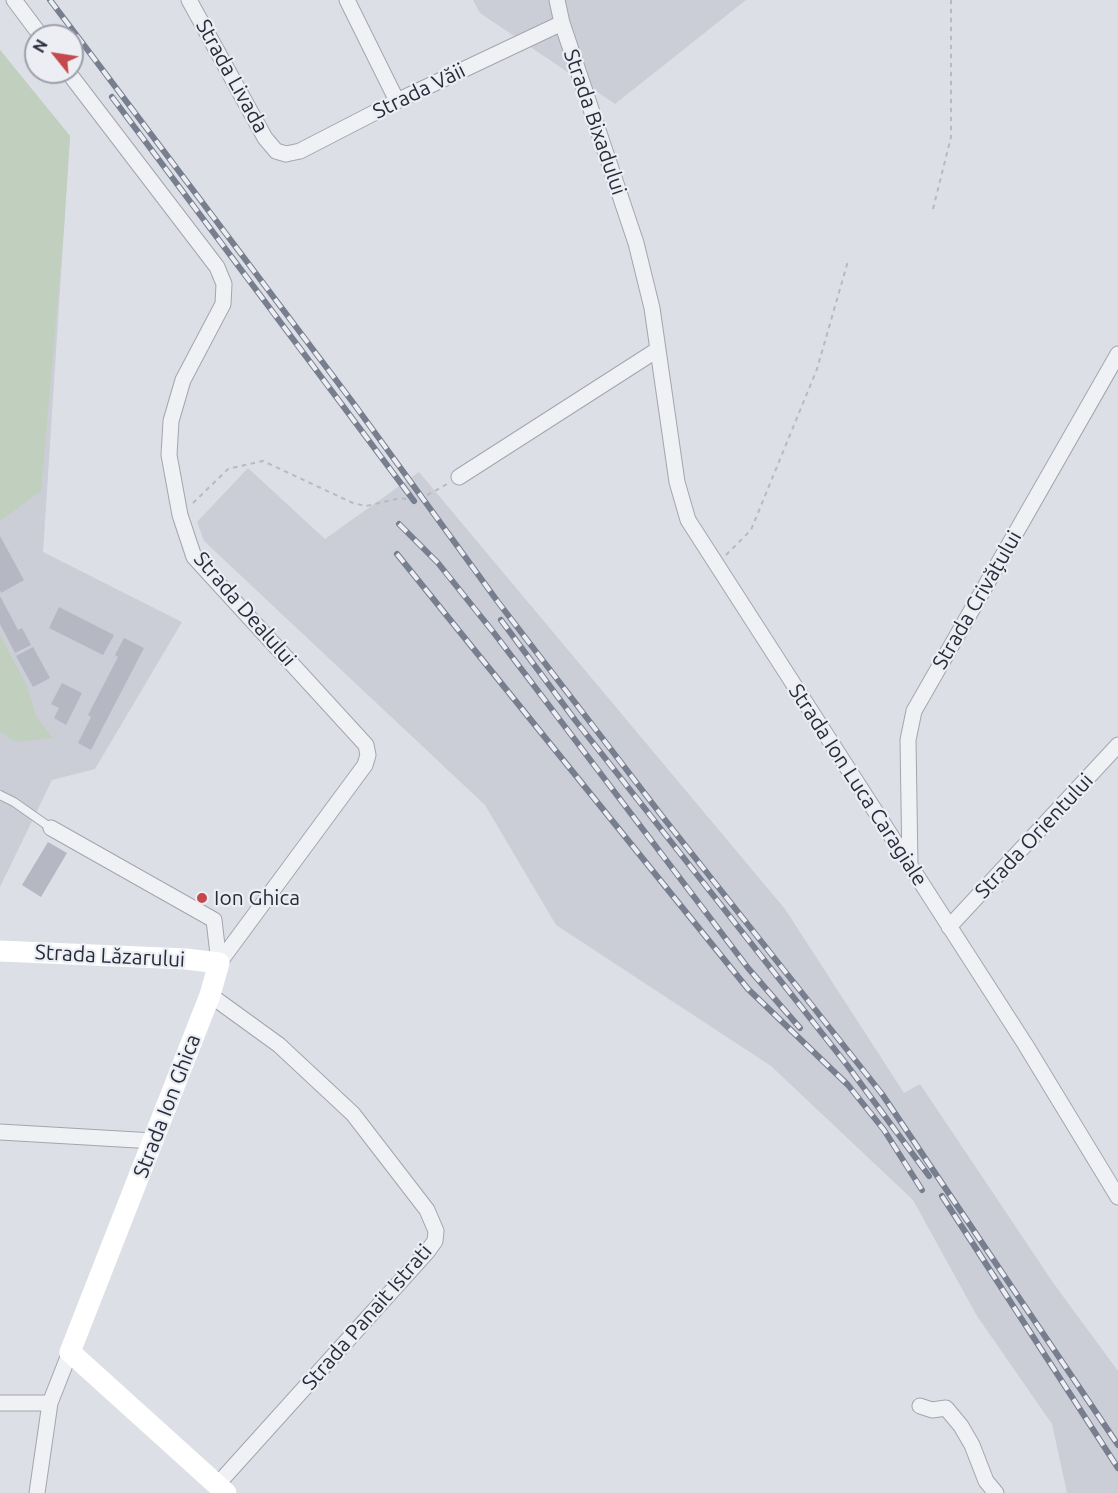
<!DOCTYPE html>
<meta charset="utf-8">
<style>
body{margin:0}
#map{position:relative;width:1118px;height:1493px;overflow:hidden;background:#dddfe6;font-family:Ubuntu,sans-serif}
canvas{display:block}
.north{position:absolute;left:24px;top:24px;width:60px;height:60px;box-sizing:border-box;background:#eceef4;border:2px solid #9da0aa;border-radius:50%;rotate:300deg;font-size:16px;font-weight:700;line-height:24px;text-align:center;color:#272c3b}
.north::after{content:'';display:block;margin:auto;width:21px;height:27px;background:#c5484d;clip-path:polygon(50% 0,100% 100%,50% 72%,0 100%)}
</style>
<div id="map">
<canvas width="1118" height="1493"></canvas>
<div class="north">N</div>
</div>
<script>
const ctx = document.querySelector('canvas').getContext('2d');
ctx.lineJoin = 'round';
function fill(path, color) {
  ctx.fillStyle = color;
  ctx.fill(path, 'evenodd');
}
function toPath(rows) {
  const path = new Path2D();
  for (const r of rows) {
    path.moveTo(r[0], r[1]);
    for (let i = 2; i < r.length; i += 2) path.lineTo(r[i], r[i + 1]);
  }
  return path;
}
function trace(path, color, width, dash) {
  ctx.strokeStyle = color;
  ctx.lineWidth = width;
  ctx.lineCap = dash ? 'butt' : 'round';
  ctx.setLineDash(dash || []);
  ctx.stroke(path);
}
function label(font, color, halo, rows, align = 'center') {
  ctx.font = font + ' Ubuntu,sans-serif';
  ctx.lineWidth = 4.5;
  ctx.setLineDash([]);
  ctx.textBaseline = 'middle';
  ctx.strokeStyle = halo;
  ctx.fillStyle = color;
  for (const [text, x, y, turn = 0] of rows) {
    ctx.save();
    ctx.translate(x, y);
    ctx.rotate((+turn || 0) * Math.PI / 180);
    ctx.textAlign = isNaN(turn) ? turn : align;
    if (halo) ctx.strokeText(text, 0, 0);
    ctx.fillText(text, 0, 0);
    ctx.restore();
  }
}
fill(toPath([
 [473,0,746,0,615,104,480,13],
 [0,50,70,136,43,552,182,622,95,769,52,780,0,887],
 [248,468,325,539,419,472,785,909,904,1093,920,1084,1054,1284,1118,1371,1118,1493,1067,1493,1052,1424,977,1316,913,1200,771,1066,556,925,485,805,204,541,197,522]
]), '#cbced7');
fill(toPath([
 [0,50,70,136,64,228,41,491,0,521],
 [0,635,27,686,36,716,53,738,16,742,0,732]
]), '#c1cfbe');
fill(toPath([
 [0,536,24,580,1,593,0,590],
 [0,596,18,630,22,628,31,645,15,653,0,624],
 [59,607,114,635,103,655,49,628],
 [124,638,144,648,91,750,78,743,91,717,88,715,118,657,115,655],
 [33,647,50,678,33,687,16,656],
 [62,683,82,693,66,725,54,718,59,708,51,704],
 [48,842,67,853,41,897,22,885]
]), '#b5b8c2');
const lane = toPath([
 [0,795,14,802,51,828]
]);
const street = toPath([
 [14,0,41,36],
 [189,0,265,138,276,151,286,154,300,151,397,101,562,23],
 [347,0,397,101],
 [557,0,562,23,636,243,652,308,677,482,688,520,1025,1044,1118,1197],
 [68,72,217,267,224,284,223,304,183,380,171,421,169,455,180,515,194,557,366,745,368,755,365,765,219,963],
 [459,477,657,350],
 [51,828,214,920,219,963],
 [910,866,908,740,914,711,1118,354],
 [949,927,1118,745],
 [210,995,279,1045,353,1114,427,1210,436,1231,435,1241,427,1252,217,1485],
 [0,1132,154,1141],
 [0,1403,50,1403],
 [920,1406,932,1410,946,1408,961,1426,972,1445,986,1481,996,1493],
 [37,1493,50,1403,70,1352]
]);
trace(lane, '#a3a6af', 10);
trace(street, '#a3a6af', 17);
trace(toPath([
 [933,209,951,137,951,0],
 [193,503,228,469,263,461,353,503,366,506,401,498,413,501,422,498,449,483],
 [726,555,751,530,817,369,848,261]
]), '#b7bac0', 2, [4.5, 4.5]);
trace(lane, '#eff1f4', 8);
trace(street, '#eff1f4', 15);
trace(toPath([
 [0,951,186,959,219,963,210,995,70,1352,226,1493]
]), '#fff', 21);
const rail = toPath([
 [50,0,354,404,498,602,662,816,882,1094,1118,1445],
 [112,97,414,501],
 [399,524,438,563,494,633,748,968,800,1028],
 [397,554,748,989,848,1085,884,1130,922,1190],
 [501,620,575,720,847,1065,929,1176],
 [942,1196,1118,1468]
]);
trace(rail, '#777e8e', 6);
trace(rail, '#eceef4', 4, [11]);
for (const [x, y, r, color] of [
 [202,898,6,"#c5484d"]
]) {
  const dot = new Path2D();
  dot.arc(x, y, r, 0, 2 * Math.PI);
  ctx.fillStyle = color;
  ctx.fill(dot);
  trace(dot, '#eceef4', 2);
}
label('21px', '#272c3b', '#eceef4', [
 ["Strada Livada",232,76,61],
 ["Strada Văii",419,91,-26],
 ["Strada Bixadului",595,122,71],
 ["Strada Crivățului",977,600,-60],
 ["Strada Dealului",245,609,49],
 ["Strada Ion Luca Caragiale",858,785,57],
 ["Strada Orientului",1034,836,-47],
 ["Strada Lăzarului",110,956,3],
 ["Strada Ion Ghica",167,1106,-69],
 ["Strada Panait Istrati",367,1317,-49]
]);
label('21px', '#272c3b', '#eceef4', [
 ["Ion Ghica",214,898]
], 'left');
</script>
